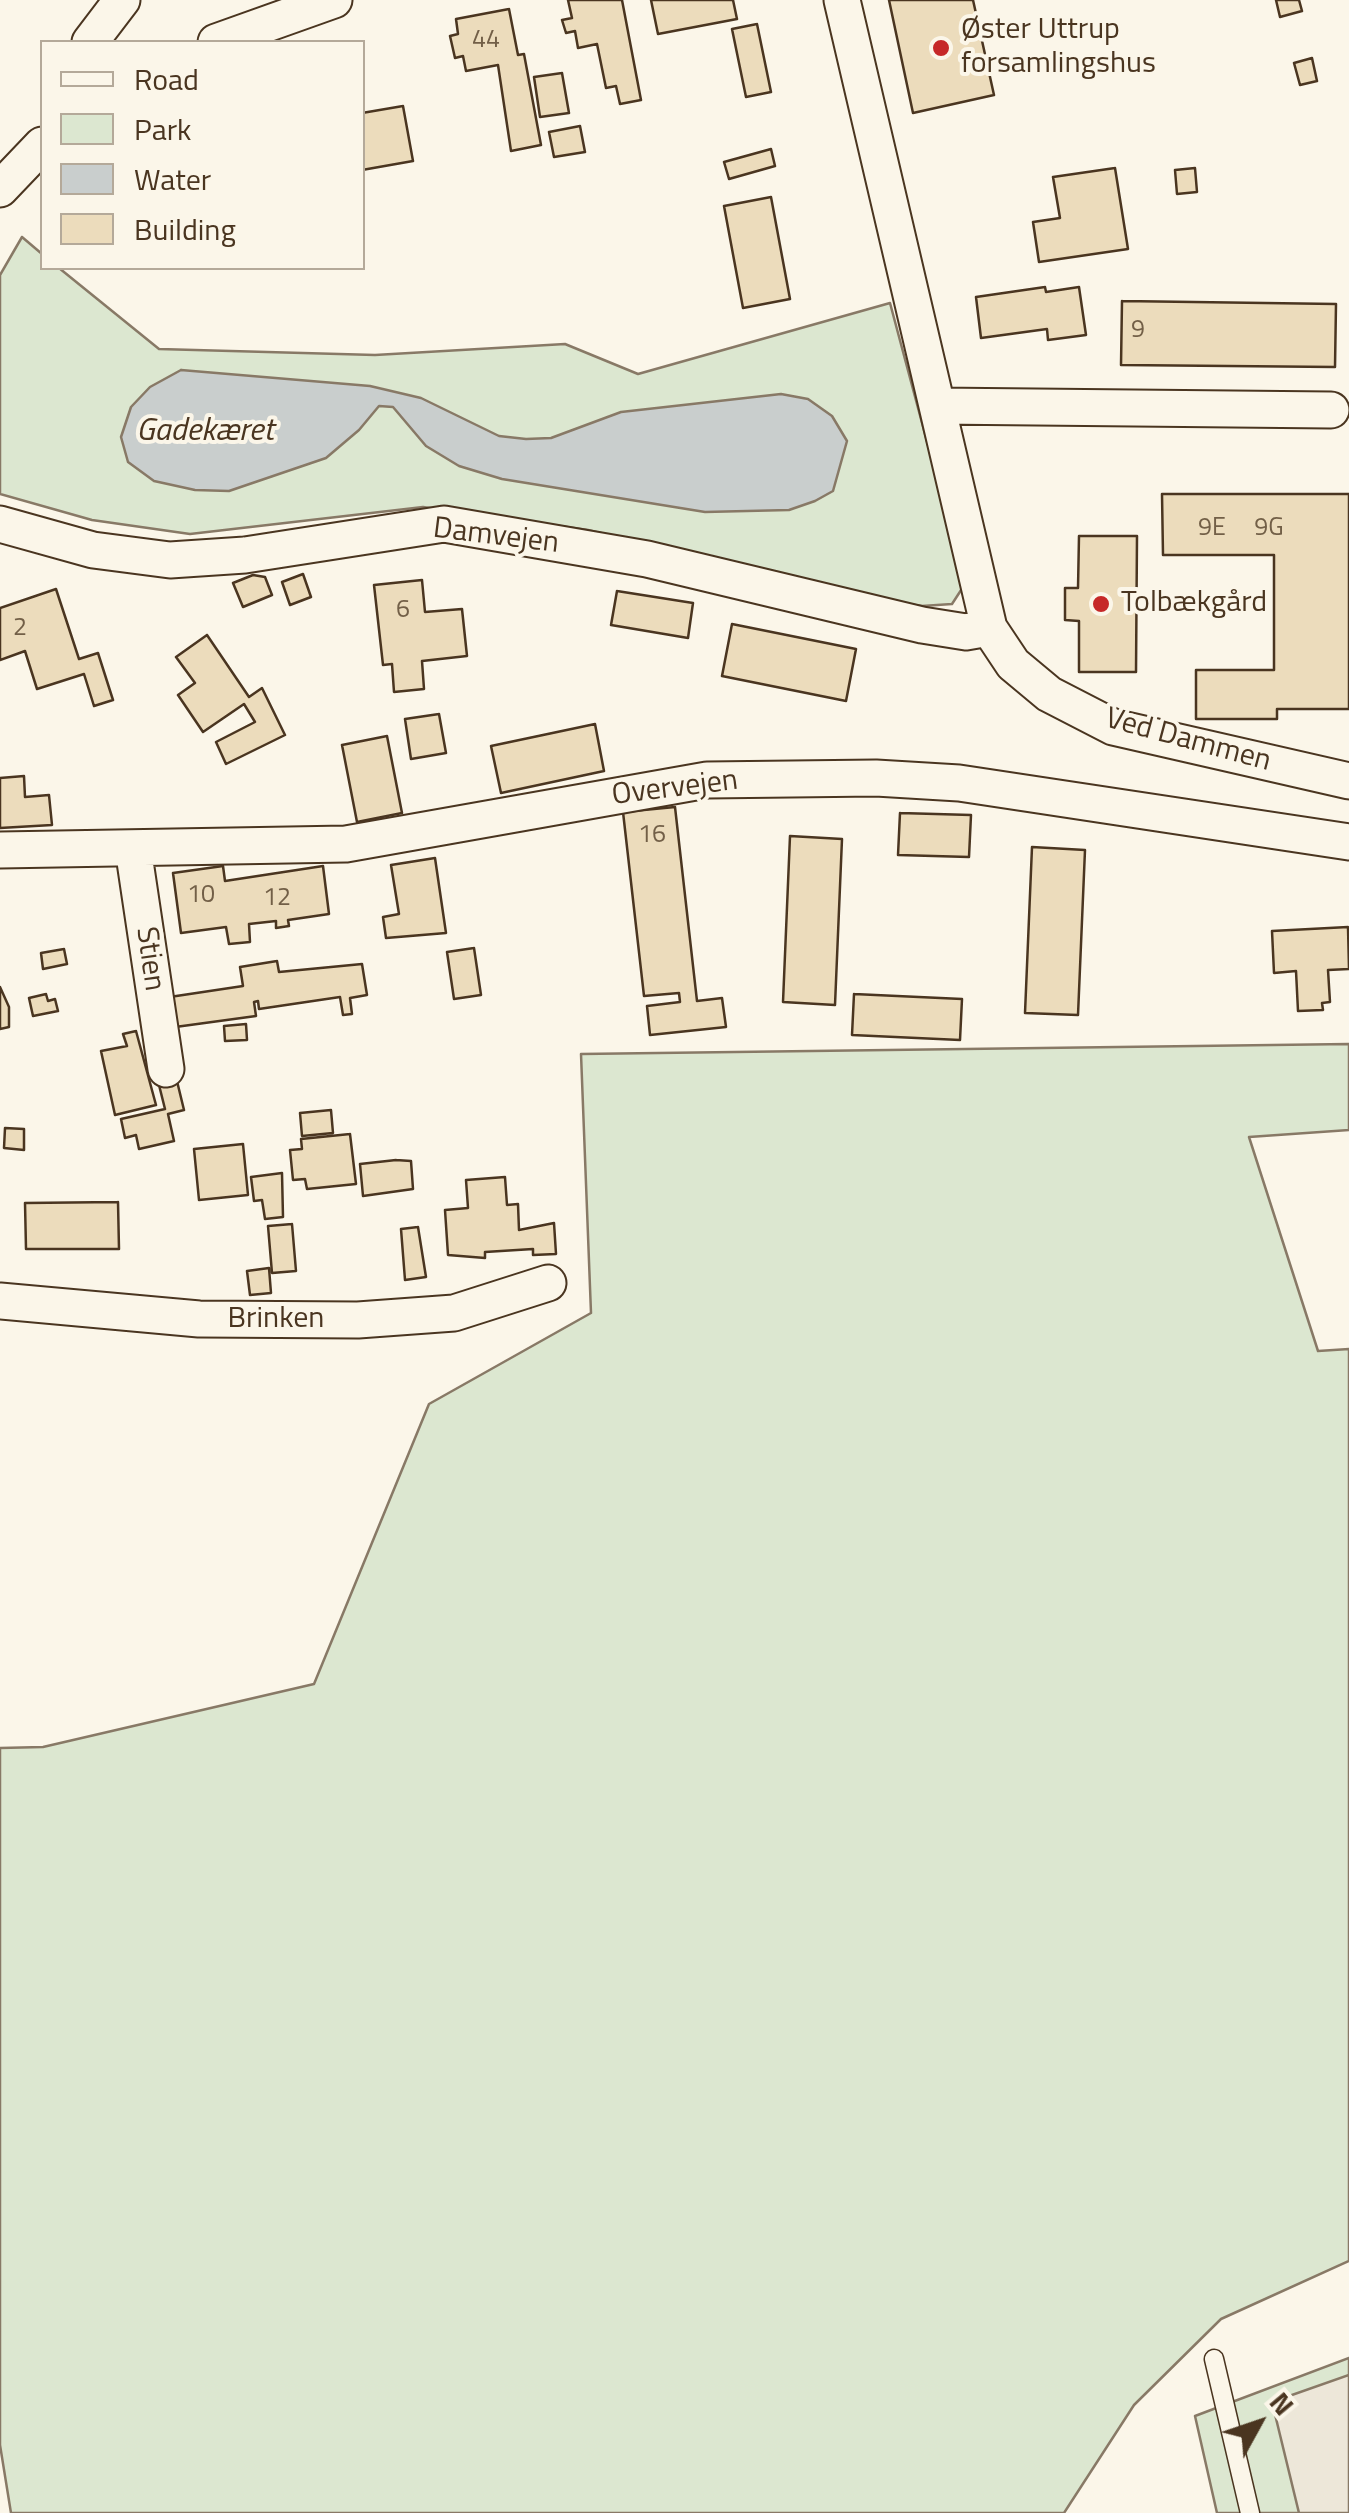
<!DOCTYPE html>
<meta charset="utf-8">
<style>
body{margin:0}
#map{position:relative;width:1349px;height:2513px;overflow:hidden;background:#fbf6e9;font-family:"Titillium Web",sans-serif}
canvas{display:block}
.legend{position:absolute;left:40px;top:40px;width:325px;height:230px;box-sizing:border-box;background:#fbf6e9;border:2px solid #b4a999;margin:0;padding:12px 18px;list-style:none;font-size:30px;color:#4a3520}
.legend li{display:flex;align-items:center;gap:20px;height:50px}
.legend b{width:50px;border:2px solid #b4a999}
.north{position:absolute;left:1209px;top:2373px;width:100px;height:100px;-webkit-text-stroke:8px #fbf6e9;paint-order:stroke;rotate:50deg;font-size:28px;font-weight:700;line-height:40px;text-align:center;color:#4a3520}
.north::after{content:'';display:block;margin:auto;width:35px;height:45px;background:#4a3520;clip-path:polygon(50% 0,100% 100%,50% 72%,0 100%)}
</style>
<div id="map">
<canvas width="1349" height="2513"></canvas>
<ul class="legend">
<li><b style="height:12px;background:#fbf6e9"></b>Road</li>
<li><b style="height:28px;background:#dce7d0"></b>Park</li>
<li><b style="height:28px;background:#c9cecd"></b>Water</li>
<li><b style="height:28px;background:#ecdcbc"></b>Building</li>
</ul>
<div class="north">N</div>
</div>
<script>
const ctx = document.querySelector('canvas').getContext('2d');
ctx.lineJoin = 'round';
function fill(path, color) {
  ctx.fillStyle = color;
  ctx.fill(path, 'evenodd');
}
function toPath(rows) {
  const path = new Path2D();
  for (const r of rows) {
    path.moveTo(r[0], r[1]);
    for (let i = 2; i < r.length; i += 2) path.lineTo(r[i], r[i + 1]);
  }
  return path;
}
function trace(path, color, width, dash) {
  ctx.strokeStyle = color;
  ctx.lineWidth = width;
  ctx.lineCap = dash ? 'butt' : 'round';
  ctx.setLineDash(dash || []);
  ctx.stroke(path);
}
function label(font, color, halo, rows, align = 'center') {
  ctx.font = font + ' "Titillium Web",sans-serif';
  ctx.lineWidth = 8;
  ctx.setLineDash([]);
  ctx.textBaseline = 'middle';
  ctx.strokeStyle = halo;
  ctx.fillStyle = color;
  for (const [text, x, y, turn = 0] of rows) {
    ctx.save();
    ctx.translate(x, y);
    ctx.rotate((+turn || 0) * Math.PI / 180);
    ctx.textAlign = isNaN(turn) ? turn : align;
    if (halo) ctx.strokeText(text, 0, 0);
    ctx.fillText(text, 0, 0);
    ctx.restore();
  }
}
const green = toPath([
 [22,237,42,254,42,268,59,268,159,349,375,355,565,344,638,374,890,303,965,584,952,604,922,606,876,600,588,530,423,507,190,534,92,520,0,494,0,275,22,237],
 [1349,1044,1349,1130,1249,1137,1318,1351,1349,1349,1349,2261,1221,2319,1134,2405,1064,2513,11,2513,0,2445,0,1748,43,1747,314,1684,429,1404,591,1313,581,1054,1349,1044],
 [1349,2358,1349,2513,1217,2513,1195,2416,1349,2358]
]);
fill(green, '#dce7d0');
trace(green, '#887966', 2.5);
const parking = toPath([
 [1349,2375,1349,2513,1299,2513,1272,2402,1349,2375]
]);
fill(parking, '#ede7d9');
trace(parking, '#887966', 2.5);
const water = toPath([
 [181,370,370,386,421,398,499,436,526,439,551,438,621,412,781,394,808,399,832,416,847,441,833,491,815,501,789,510,705,512,502,479,459,466,426,446,393,407,379,406,359,430,326,458,229,491,195,490,154,481,128,462,121,437,131,407,150,387,181,370]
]);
fill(water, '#c9cecd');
trace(water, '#887966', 2.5);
const building = toPath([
 [568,0,622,0,641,100,620,104,616,86,606,88,597,44,578,48,575,31,566,33,562,20,572,18,568,0],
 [651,0,733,0,737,19,658,34,651,0],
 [889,0,973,0,994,95,913,113,889,0],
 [1276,0,1299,0,1302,11,1280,17,1276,0],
 [509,9,518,55,524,54,541,145,511,151,498,65,466,71,463,56,455,58,450,36,458,34,456,19,509,9],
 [757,24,771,92,746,97,732,29,757,24],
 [1312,58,1317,81,1300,85,1294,63,1312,58],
 [562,73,569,113,540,117,534,77,562,73],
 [403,106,413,161,362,170,362,113,403,106],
 [580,126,585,152,554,157,549,132,580,126],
 [771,149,775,166,729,179,724,162,771,149],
 [1115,168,1128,249,1039,262,1033,222,1060,218,1053,177,1115,168],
 [1195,168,1197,192,1177,194,1175,170,1195,168],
 [771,197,790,299,743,308,724,206,771,197],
 [1045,287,1046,292,1079,287,1086,335,1048,340,1047,329,981,338,976,297,1045,287],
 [1122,301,1336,304,1335,367,1121,365,1122,301],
 [1162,494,1349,494,1349,709,1277,709,1277,719,1196,719,1196,670,1274,670,1274,555,1163,555,1162,494],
 [1079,536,1137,536,1136,672,1079,672,1079,621,1065,620,1065,588,1078,588,1079,536],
 [303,574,311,597,290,605,282,582,303,574],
 [253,575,265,577,272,595,243,607,233,583,253,575],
 [422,580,425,612,462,609,467,656,422,661,424,689,394,692,392,664,383,665,374,585,422,580],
 [56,589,79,659,98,653,113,700,94,706,84,674,37,689,25,651,0,660,0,608,56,589],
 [617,591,693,603,688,638,611,625,617,591],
 [732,624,856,649,846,701,722,676,732,624],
 [207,635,249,697,262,688,285,735,226,764,216,742,255,722,244,704,203,732,178,695,195,683,176,657,207,635],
 [439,714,446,753,411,759,405,719,439,714],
 [595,724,604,771,501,793,491,746,595,724],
 [387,736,402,813,357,822,342,745,387,736],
 [24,776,25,797,49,795,52,825,0,828,0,778,24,776],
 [675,807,697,1001,722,998,726,1027,650,1035,647,1006,680,1002,679,993,644,996,623,812,675,807],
 [900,813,971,815,969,857,898,855,900,813],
 [790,836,842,839,835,1005,783,1002,790,836],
 [1032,847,1085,850,1078,1015,1025,1013,1032,847],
 [435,858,446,933,386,938,383,917,399,914,391,865,435,858],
 [223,866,225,881,323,866,329,914,288,920,289,926,276,928,276,921,249,924,250,942,229,944,226,927,181,933,173,873,223,866],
 [1348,927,1349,969,1328,970,1330,1002,1322,1003,1323,1010,1298,1011,1296,971,1274,973,1272,931,1348,927],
 [474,948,481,995,454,999,447,952,474,948],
 [64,949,67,964,43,969,41,953,64,949],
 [277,961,279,972,362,964,367,995,350,998,352,1014,343,1015,340,997,259,1009,258,1001,254,1002,256,1016,168,1028,163,998,243,986,240,967,277,961],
 [0,987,9,1007,9,1027,0,1029,0,987],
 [46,994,48,1001,55,999,58,1011,33,1016,29,998,46,994],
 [854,994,962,999,960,1040,852,1035,854,994],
 [246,1024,247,1040,225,1041,224,1026,246,1024],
 [136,1031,156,1105,115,1115,101,1051,127,1046,123,1034,136,1031],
 [176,1077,184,1110,168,1114,174,1141,139,1149,136,1135,125,1138,121,1119,165,1109,158,1081,176,1077],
 [331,1110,333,1133,302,1136,300,1113,331,1110],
 [5,1128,24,1129,24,1150,4,1148,5,1128],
 [350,1134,356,1184,307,1189,305,1179,293,1180,290,1150,302,1149,301,1139,350,1134],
 [243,1144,248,1195,199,1200,194,1149,243,1144],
 [396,1160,411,1161,413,1189,363,1196,360,1164,396,1160],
 [282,1173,283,1217,265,1219,262,1200,254,1201,251,1177,282,1173],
 [505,1177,507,1205,518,1204,519,1230,554,1223,556,1254,533,1255,533,1249,485,1252,485,1258,448,1255,445,1210,468,1208,466,1180,505,1177],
 [118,1202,119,1249,26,1249,25,1203,118,1202],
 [292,1224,296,1271,272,1273,268,1226,292,1224],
 [418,1227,426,1277,405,1280,401,1229,418,1227],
 [269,1268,271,1293,250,1295,247,1271,269,1268]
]);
fill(building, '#ecdcbc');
trace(building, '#4a3520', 2.5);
const service = toPath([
 [1214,2359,1250,2513]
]);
const minor = toPath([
 [842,0,989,628,1013,664,1049,694,1113,727,1349,781],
 [90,42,122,0],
 [216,42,334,0],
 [0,189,42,145],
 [937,406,1331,410],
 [0,524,93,550,170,560,245,555,444,524,647,559,922,625,966,632,989,628],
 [133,848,166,1069],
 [0,850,346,844,707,780,876,778,959,783,1349,842],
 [0,1301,199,1319,358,1320,454,1313,548,1283]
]);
trace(service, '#4a3520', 21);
trace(minor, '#4a3520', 39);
trace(service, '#fbf6e9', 18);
trace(minor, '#fbf6e9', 35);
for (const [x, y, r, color] of [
 [941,48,10,"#c62828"],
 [1101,604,10,"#c62828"]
]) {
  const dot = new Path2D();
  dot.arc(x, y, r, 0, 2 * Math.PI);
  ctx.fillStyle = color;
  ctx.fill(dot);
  trace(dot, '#fbf6e9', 4);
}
label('25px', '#725f47', null, [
 ["44",486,41],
 ["9",1138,331],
 ["9E",1212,529],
 ["9G",1269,529],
 ["6",403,611],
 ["2",20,629],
 ["16",652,836],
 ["10",201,896],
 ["12",277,899]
]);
label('30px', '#4a3520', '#fbf6e9', [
 ["Øster Uttrup",961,31],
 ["forsamlingshus",961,65],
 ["Tolbækgård",1121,604]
], 'left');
label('30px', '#4a3520', '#fbf6e9', [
 ["Damvejen",496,537,7],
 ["Ved Dammen",1188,741,15],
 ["Overvejen",675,789,-7],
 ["Stien",149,959,82],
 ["Brinken",276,1320]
]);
label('italic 32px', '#4a3520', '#fbf6e9', [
 ["Gadekæret",205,432]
]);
</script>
